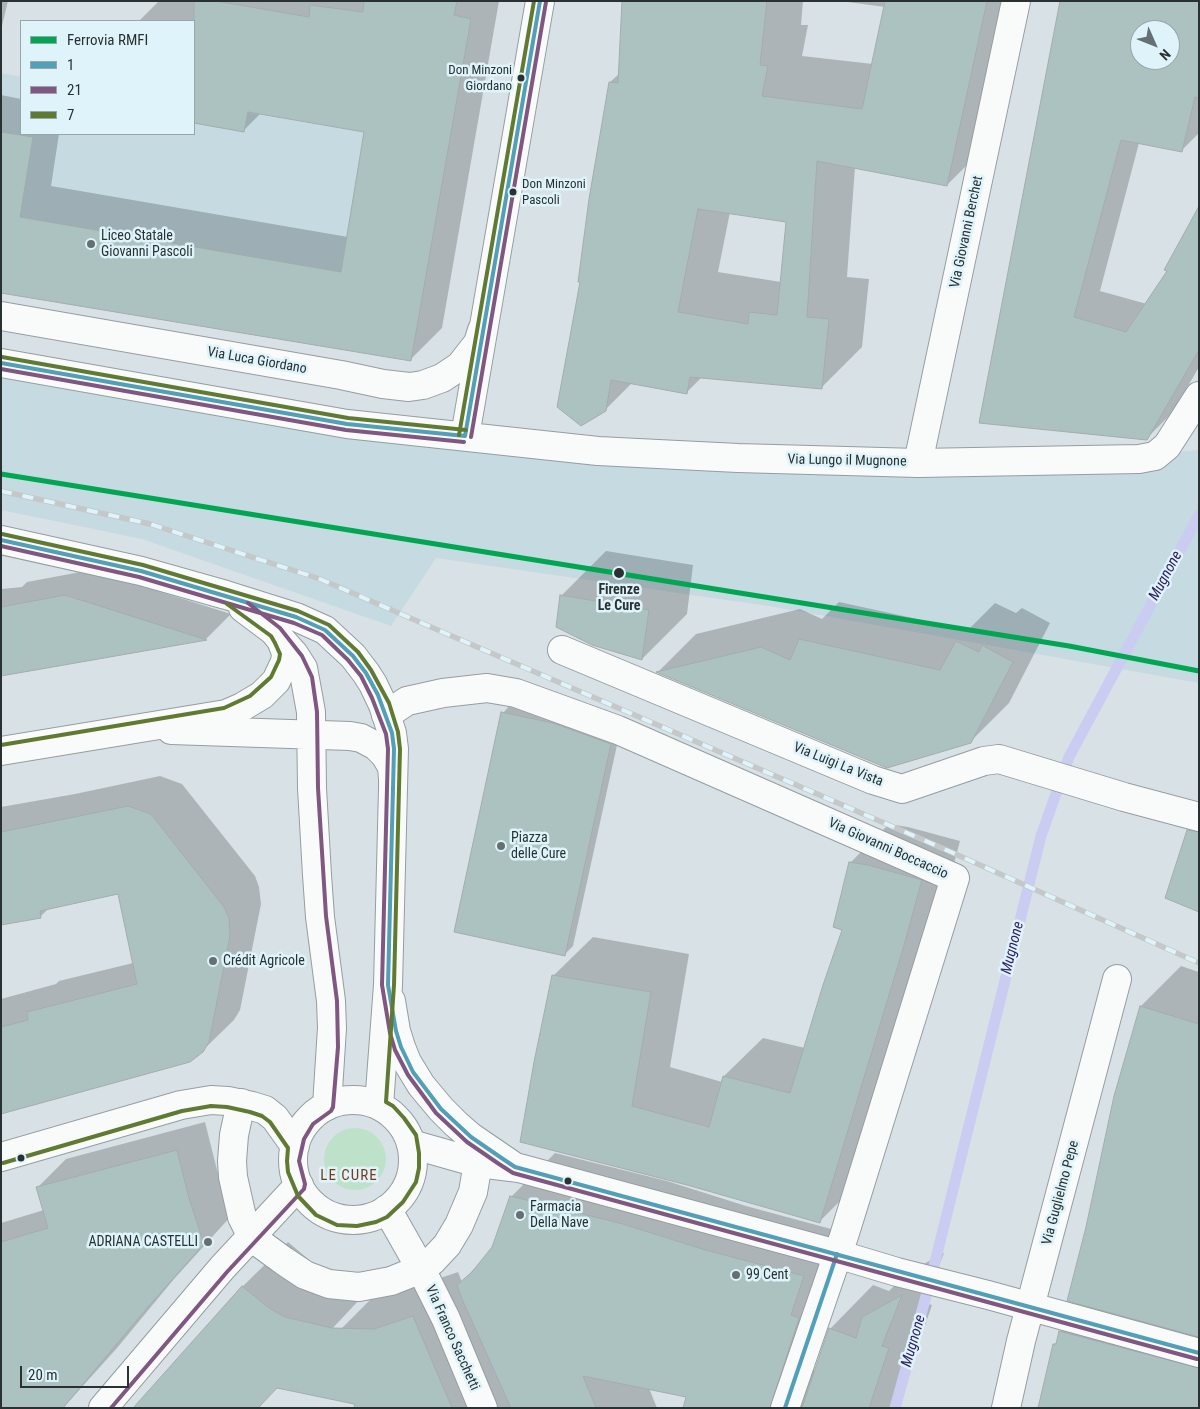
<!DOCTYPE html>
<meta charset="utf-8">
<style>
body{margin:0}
#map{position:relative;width:1200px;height:1409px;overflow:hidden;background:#d8e2e6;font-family:"Roboto Condensed",sans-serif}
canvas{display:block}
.frame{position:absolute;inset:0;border:2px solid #293133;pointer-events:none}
.legend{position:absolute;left:20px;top:20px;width:175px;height:115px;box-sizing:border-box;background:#dff4fa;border:1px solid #96a6aa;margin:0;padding:6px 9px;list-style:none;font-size:15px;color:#293133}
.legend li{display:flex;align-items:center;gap:10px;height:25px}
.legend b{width:25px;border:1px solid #96a6aa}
.north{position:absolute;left:1130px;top:20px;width:50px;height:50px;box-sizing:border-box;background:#dff4fa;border:1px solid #96a6aa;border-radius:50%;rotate:134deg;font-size:14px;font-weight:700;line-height:20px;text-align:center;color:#293133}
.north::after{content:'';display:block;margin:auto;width:18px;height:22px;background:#666f72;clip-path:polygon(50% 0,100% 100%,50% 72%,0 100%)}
.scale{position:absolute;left:20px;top:1366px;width:109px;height:22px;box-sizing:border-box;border:2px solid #293133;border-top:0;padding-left:6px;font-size:15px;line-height:18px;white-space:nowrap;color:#293133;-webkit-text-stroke:4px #dff4fa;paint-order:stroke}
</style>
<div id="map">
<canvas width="1200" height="1409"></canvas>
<div class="frame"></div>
<ul class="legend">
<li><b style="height:6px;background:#00a651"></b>Ferrovia RMFI</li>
<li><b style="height:6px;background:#529fb8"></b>1</li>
<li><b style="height:6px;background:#805781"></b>21</li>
<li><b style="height:6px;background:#607b31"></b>7</li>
</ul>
<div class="north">N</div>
<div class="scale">20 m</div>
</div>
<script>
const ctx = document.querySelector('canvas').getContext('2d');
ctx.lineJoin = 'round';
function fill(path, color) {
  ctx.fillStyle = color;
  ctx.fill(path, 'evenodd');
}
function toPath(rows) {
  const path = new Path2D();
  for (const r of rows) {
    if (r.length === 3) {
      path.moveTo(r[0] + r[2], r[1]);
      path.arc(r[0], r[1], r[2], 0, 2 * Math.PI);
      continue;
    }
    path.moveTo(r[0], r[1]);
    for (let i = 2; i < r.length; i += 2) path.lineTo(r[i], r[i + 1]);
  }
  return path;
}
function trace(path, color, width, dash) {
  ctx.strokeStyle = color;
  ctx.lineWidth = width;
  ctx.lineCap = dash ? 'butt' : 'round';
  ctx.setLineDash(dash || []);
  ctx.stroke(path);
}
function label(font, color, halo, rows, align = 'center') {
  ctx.font = font + ' "Roboto Condensed",sans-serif';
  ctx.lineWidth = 5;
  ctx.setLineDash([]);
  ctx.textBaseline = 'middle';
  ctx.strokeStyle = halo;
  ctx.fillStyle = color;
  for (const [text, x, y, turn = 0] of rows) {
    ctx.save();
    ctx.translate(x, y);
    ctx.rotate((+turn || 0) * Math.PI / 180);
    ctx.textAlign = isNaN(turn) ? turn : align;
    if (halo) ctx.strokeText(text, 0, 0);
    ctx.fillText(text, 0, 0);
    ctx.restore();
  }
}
fill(toPath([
 [1,73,21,77,21,134,194,134,194,104,448,146,411,361,1,293],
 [1,363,317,417,972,470,1199,450,1199,683,775,607,436,558,391,626,142,539,1,510]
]), '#c5dae1');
fill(toPath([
 [355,1159,31]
]), '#bee2c9');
fill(toPath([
 [1,1,8,1,1,30],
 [159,1,499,1,442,328,411,359,1,292,1,95,21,99,21,134,59,134,51,186,348,237,366,131,261,113,244,130,194,122,194,21,139,21],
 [624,1,803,1,801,25,808,25,802,56,873,64,885,7,840,1,1018,1,988,144,947,185,855,167,847,277,869,279,862,347,821,388,702,377,687,392,633,382,605,410,581,281,590,199,610,82,620,73],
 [730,212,788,221,781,282,718,272],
 [1061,1,1199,1,1199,133,1181,151,1139,143,1100,291,1147,304,1199,223,1199,367,1173,412,1147,438,980,422],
 [1140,30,1170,30,1170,60,1140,60],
 [606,551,693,565,687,614,642,659,561,596],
 [91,570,231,614,206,639,1,674,1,589,22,587,27,582],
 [839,602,968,630,995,603,1016,613,1022,608,1050,623,1009,703,970,742,658,672,696,634,800,609,822,619],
 [511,704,619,736,573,946,565,954,503,713],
 [160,776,182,784,255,876,259,887,261,904,240,1010,234,1020,202,1051,1,1111,1,999,56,984,59,981,133,963,119,893,50,907,40,917,1,924,1,807,75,794],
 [889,824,908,827,960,841,942,909,859,1182,820,1221,688,1183,522,1141,554,975,593,937,689,954,670,1067,722,1082,724,1076,763,1038,805,1048,844,929,850,863],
 [1181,966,1199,972,1199,1408,1055,1344,1058,1340,1061,1331,1087,1305,1087,1228,1115,1096,1141,1006],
 [205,1122,217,1170,232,1215,174,1279,117,1348,63,1408,1,1408,1,1223,44,1210,38,1187,66,1159],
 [555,1153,667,1181,746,1206,846,1233,813,1366,815,1372,830,1329,873,1285,889,1291,907,1273,944,1253,925,1303,932,1305,897,1408,683,1408,687,1396,649,1388,657,1408,357,1408,341,1329,386,1284,420,1285,458,1272,462,1282,493,1248,511,1197],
 [288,1242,314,1264,330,1273,375,1283,258,1408,135,1408,243,1286]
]), '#0003');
trace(toPath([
 [895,1408,930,1282,1041,836,1069,757,1199,515]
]), '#caccf2', 11);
const building = toPath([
 [194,1,216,1,309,17,310,5,363,12,364,1,457,1,454,15,471,19,411,361,1,293,1,132,33,137,20,217,341,272,364,132,248,112,244,132,194,123,194,1],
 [622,1,767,1,760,65,768,66,762,96,862,109,885,1,987,1,947,186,817,161,807,317,829,319,822,389,690,377,687,394,611,380,606,411,581,426,557,407,580,282,578,282,589,199,609,82,618,83,622,1],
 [698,209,786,222,777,315,749,312,748,324,678,312,698,209],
 [1060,1,1199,1,1199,98,1195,97,1182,152,1121,140,1074,317,1126,332,1167,271,1164,270,1199,206,1199,350,1147,440,979,423,1060,1],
 [1140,30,1170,30,1170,60,1140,60,1140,30],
 [65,595,207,640,1,676,1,607,65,595],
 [560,595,649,610,642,660,592,645,556,627,560,595],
 [799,639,940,670,956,641,979,652,982,645,1013,662,971,743,887,768,656,672,761,647,790,660,799,639],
 [501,712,553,723,611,744,565,956,454,932,501,712],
 [128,806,151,814,224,907,229,918,230,936,209,1042,203,1052,190,1062,1,1114,1,1027,28,1020,27,1012,137,984,118,894,40,911,41,918,1,925,1,832,128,806],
 [1187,830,1199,832,1199,912,1165,898,1187,830],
 [849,862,868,865,922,880,903,949,820,1223,687,1185,520,1142,534,1062,552,975,651,992,632,1106,709,1127,723,1076,790,1093,823,985,842,930,833,927,849,862],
 [1140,1006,1199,1024,1199,1337,1067,1301,1086,1227,1114,1096,1140,1006],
 [177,1150,189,1198,204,1244,147,1308,63,1408,1,1408,1,1242,48,1228,36,1187,177,1150],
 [510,1196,623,1224,702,1249,804,1276,791,1315,799,1318,770,1408,683,1408,686,1397,583,1376,596,1408,511,1408,462,1299,457,1285,472,1272,492,1247,510,1196],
 [242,1286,269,1308,285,1317,332,1328,374,1329,413,1316,452,1408,355,1408,354,1404,277,1388,258,1408,133,1408,242,1286],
 [902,1295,882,1346,889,1348,869,1408,802,1408,829,1328,856,1338,862,1317,902,1295],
 [1059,1331,1199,1368,1199,1408,1038,1408,1053,1344,1056,1344,1059,1331]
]);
fill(building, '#abc2c1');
trace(building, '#a3acad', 1);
const minor = toPath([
 [1,316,341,375,383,384,409,387,423,385,442,378,460,366,478,343,482,330],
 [918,463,1016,1],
 [276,634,294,654,303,668,311,712,312,788,317,875,320,917,331,1001,332,1028,327,1106],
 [562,650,873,780,902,789,984,761,999,759,1124,797,1199,817],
 [386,715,407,701,443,693,487,688,516,693,618,730,955,878,844,1236,785,1408],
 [171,730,350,736,361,738,376,746,385,755,392,767,393,779],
 [391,1001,396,1031,401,1047,407,1062,421,1085,441,1109,456,1124,471,1137,512,1165],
 [241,1103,234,1135,232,1161,233,1177,242,1217,247,1227,252,1235,262,1245,284,1261,305,1275,329,1284,359,1287,391,1281,421,1269,432,1261,447,1245,459,1225,473,1192,478,1163],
 [411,1144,478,1163,519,1168,837,1254,897,1272,988,1295,1199,1353],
 [387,1209,421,1269,446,1319,483,1408],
 [103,1408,222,1268,299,1185],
 [1006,1408,1021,1341,1117,979]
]);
const major = toPath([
 [1,363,347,424,598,451,738,458,918,463,1139,459,1155,456,1167,446,1199,396],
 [465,436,540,1],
 [1,540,141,571,226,595,296,617,325,630,353,656,366,673,373,684,383,705,392,733,394,749,388,985,379,1105],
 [1,751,226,714,242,707,262,695,276,681,285,662,286,653,281,640,275,632,243,608],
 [353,1160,60],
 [1,1157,181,1105,211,1100,228,1101,252,1106,265,1110,275,1118,295,1146]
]);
trace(minor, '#959da0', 30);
trace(major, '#959da0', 30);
trace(minor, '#f9fbfb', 28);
trace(major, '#f9fbfb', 28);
const rail = toPath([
 [1,491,150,524,320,579,942,848,1199,963]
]);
trace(rail, '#c4c8c8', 5.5);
trace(rail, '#dff4fa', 4, [11]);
trace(toPath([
 [1,363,347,424,465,436],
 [465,436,540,1],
 [1,540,141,571,296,617,325,630,353,656,366,673,378,695,392,733,394,749,388,985,396,1031,401,1047,413,1072,441,1109,471,1137,503,1159,515,1167,1199,1353],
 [785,1408,837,1254]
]), '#529fb8', 4);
trace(toPath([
 [1,369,346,430,464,442],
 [471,437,546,2],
 [1,546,139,577,294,623,322,635,348,660,361,676,372,698,386,734,388,749,382,985,390,1033,395,1050,408,1075,436,1113,467,1142,499,1164,513,1173,1197,1359],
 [111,1408,227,1272,304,1189,305,1184,299,1161,304,1139,313,1124,331,1111,333,1107,338,1047,337,1001,326,916,318,788,317,712,312,677,302,656,280,628,248,603]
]), '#805781', 4);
trace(toPath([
 [2,357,348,418,466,430],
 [459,435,534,1],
 [2,534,143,565,298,611,329,625,358,652,371,670,389,703,398,732,400,749,394,985,386,1102,393,1106,404,1118,416,1135,419,1153,419,1168,416,1182,403,1202,387,1217,376,1222,357,1226,337,1225,316,1215,298,1196,288,1172,287,1161,288,1148,270,1122,262,1116,250,1112,227,1107,211,1106,182,1111,3,1163],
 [1,745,224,708,250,696,271,677,279,660,280,654,275,643,271,636,227,604]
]), '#607b31', 4);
trace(toPath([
 [1,474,1069,646,1199,671]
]), '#00a651', 5);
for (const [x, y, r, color] of [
 [521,78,4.5,"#293133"],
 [513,192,4.5,"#293133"],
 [91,244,5,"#666f72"],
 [619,573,6,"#293133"],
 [501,846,5,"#666f72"],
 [213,961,5,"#666f72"],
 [21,1158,4.5,"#293133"],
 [568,1181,4.5,"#293133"],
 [520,1215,5,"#666f72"],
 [208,1242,5,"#666f72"],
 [736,1275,5,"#666f72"]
]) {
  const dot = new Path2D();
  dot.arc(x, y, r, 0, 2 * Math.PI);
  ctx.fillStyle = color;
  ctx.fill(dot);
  trace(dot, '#dff4fa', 2);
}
label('13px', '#293133', '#dff4fa', [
 ["Don Minzoni",512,71],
 ["Giordano",512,87],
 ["Don Minzoni",522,185,"left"],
 ["Pascoli",522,201,"left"]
], 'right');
label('14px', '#293133', '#dff4fa', [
 ["Via Giovanni Berchet",967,232,-78],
 ["Via Luca Giordano",257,361,10],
 ["Via Lungo il Mugnone",847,461,1],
 ["Via Luigi La Vista",838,765,22],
 ["Via Giovanni Boccaccio",888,849,24],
 ["Via Guglielmo Pepe",1061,1193,-75],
 ["Via Franco Sacchetti",452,1338,66]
]);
label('14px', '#293133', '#dff4fa', [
 ["Liceo Statale",101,236],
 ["Giovanni Pascoli",101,252],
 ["Piazza",511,838],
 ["delle Cure",511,854],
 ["Crédit Agricole",223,961],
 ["Farmacia",530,1207],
 ["Della Nave",530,1223],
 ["ADRIANA CASTELLI",198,1242,"right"],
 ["99 Cent",746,1275]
], 'left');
label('bold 14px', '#293133', '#dff4fa', [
 ["Firenze",619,590],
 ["Le Cure",619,606]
]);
label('italic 15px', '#30216a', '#dff4fa', [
 ["Mugnone",1166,576,-62],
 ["Mugnone",1013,948,-76],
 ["Mugnone",914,1341,-74]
]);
ctx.letterSpacing = '1px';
label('15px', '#7a3a19', '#dff4fa', [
 ["LE CURE",349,1176]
]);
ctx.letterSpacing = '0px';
</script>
